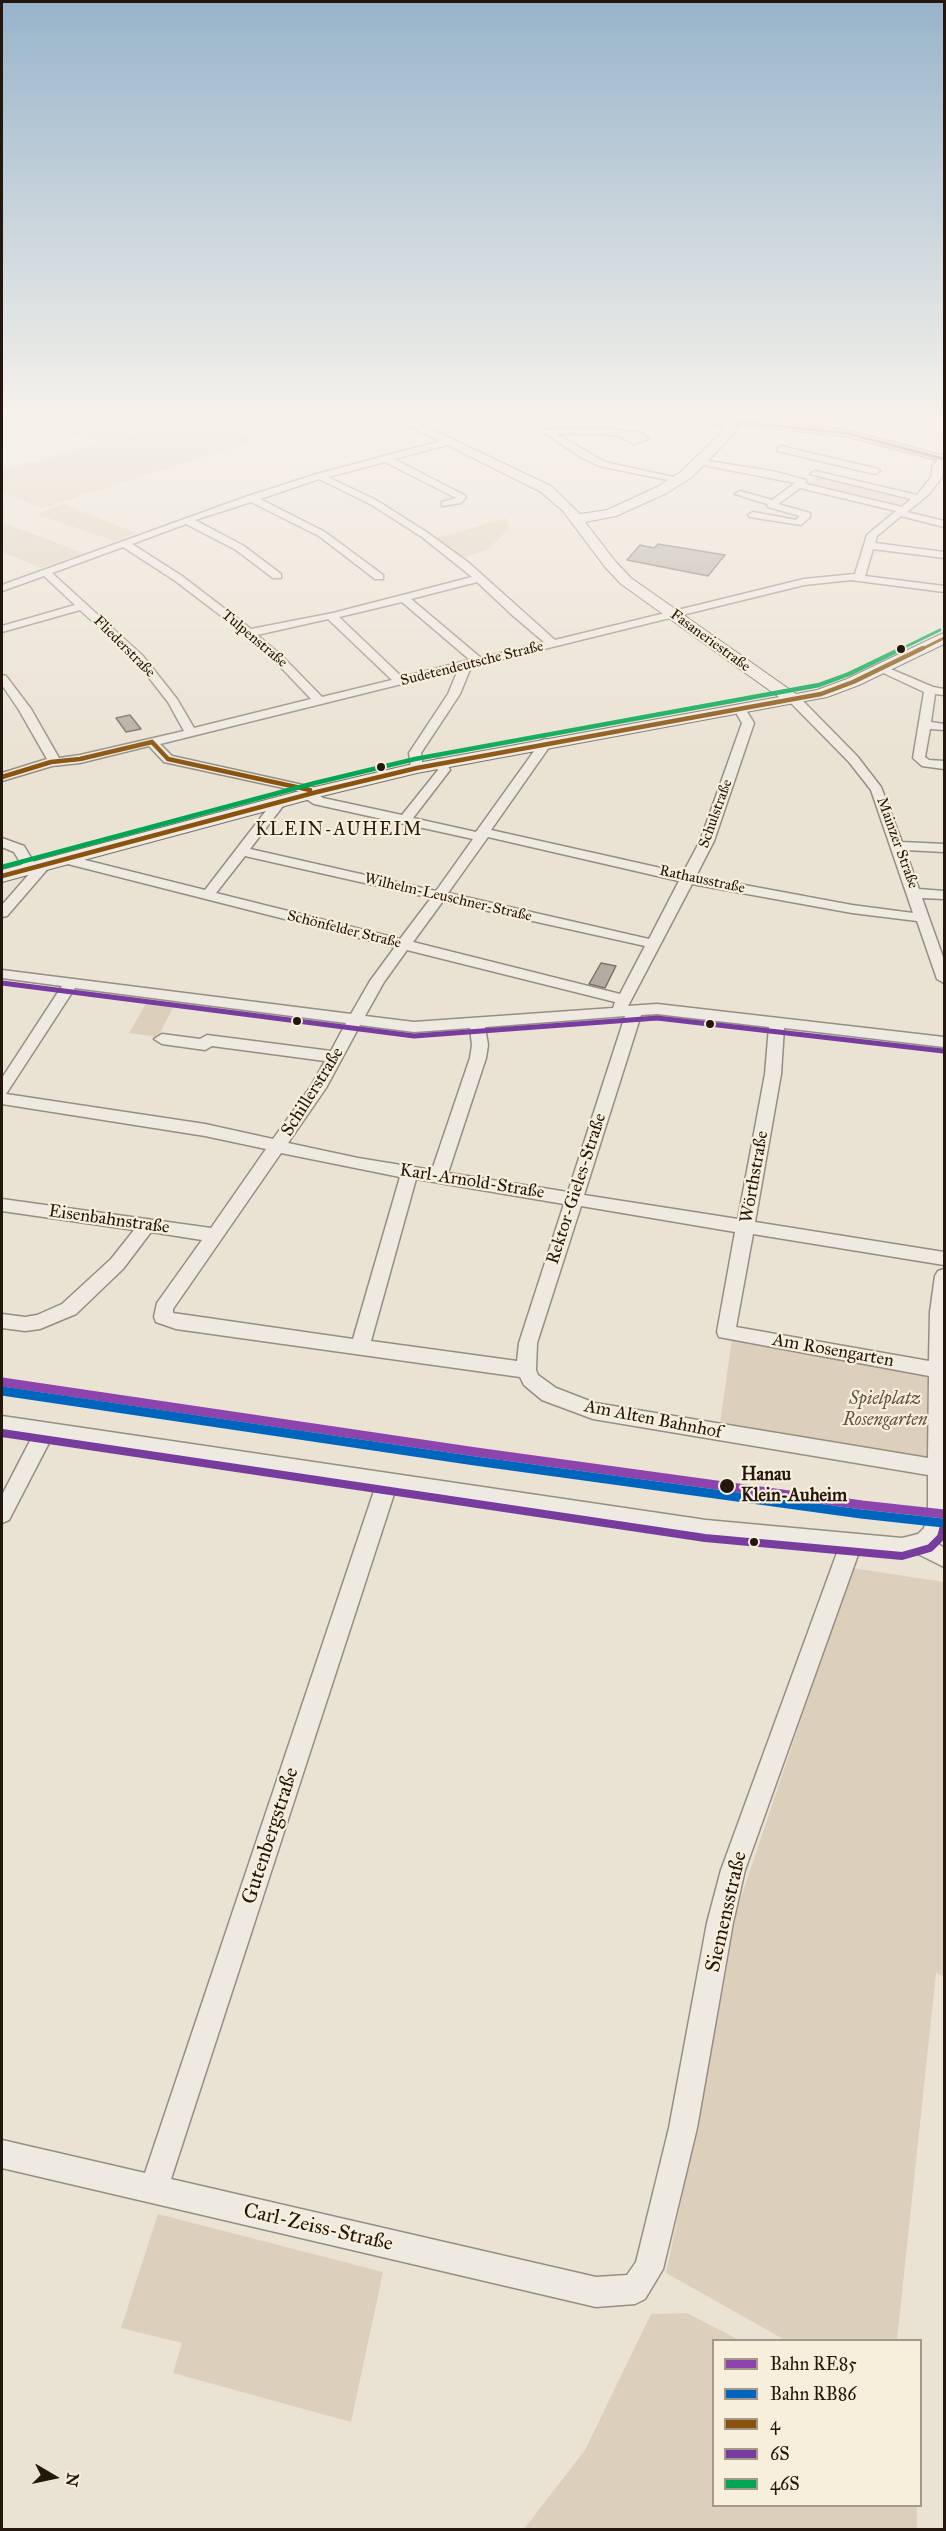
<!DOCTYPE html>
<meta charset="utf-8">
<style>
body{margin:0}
#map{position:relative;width:946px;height:2531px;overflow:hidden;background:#eae2d3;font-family:"IM FELL Great Primer",serif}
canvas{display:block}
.frame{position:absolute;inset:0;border:3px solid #23160c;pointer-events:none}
.legend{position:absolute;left:712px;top:2339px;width:210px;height:168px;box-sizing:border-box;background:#f8eedc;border:2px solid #a39889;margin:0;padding:8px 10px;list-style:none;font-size:18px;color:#23160c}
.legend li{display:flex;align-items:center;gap:12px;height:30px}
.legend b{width:30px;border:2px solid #a39889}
.north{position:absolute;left:24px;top:2447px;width:60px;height:60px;-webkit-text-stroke:4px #f8eedc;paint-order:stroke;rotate:99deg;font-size:16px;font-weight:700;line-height:24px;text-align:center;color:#23160c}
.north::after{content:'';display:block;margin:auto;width:21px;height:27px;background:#23160c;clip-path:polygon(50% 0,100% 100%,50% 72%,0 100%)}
</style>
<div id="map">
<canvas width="946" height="2531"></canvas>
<div class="frame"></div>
<ul class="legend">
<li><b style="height:8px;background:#8e44ad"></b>Bahn RE85</li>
<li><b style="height:8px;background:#0065bd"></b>Bahn RB86</li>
<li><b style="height:8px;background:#8a520c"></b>4</li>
<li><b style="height:8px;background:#783c9f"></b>6S</li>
<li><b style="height:8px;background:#00a651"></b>46S</li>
</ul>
<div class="north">N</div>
</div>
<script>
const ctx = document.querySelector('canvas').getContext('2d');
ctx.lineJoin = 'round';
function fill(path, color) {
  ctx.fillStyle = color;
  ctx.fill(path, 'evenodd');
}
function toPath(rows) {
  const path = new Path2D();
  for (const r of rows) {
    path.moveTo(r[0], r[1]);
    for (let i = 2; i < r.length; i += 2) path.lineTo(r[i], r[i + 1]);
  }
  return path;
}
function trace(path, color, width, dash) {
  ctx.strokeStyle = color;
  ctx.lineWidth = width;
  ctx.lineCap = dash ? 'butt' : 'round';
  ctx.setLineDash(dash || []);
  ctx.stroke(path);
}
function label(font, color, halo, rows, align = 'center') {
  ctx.font = font + ' "IM FELL Great Primer",serif';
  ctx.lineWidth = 4.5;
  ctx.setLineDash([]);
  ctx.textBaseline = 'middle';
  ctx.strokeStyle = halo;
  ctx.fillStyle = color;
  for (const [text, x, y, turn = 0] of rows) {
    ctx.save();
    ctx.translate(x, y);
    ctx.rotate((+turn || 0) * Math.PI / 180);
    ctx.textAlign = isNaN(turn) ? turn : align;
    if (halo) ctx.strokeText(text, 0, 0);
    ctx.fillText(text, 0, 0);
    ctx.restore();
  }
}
fill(toPath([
 [20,418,186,418,100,442],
 [192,418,209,418,257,440,42,508,2,493,2,470],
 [814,477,822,477,909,500,899,507,806,484],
 [64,504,137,533,114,541,36,514],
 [507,518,509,529,487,550,461,558,436,538],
 [6,524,84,553,41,568,2,552,2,526],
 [148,1000,175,1004,158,1037,129,1033],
 [732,1339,928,1374,927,1459,720,1423],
 [852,1568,944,1582,944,1977,936,1973,897,2340,785,2340,666,2273,707,2077,738,1906],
 [158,2214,383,2272,351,2422,173,2373,182,2343,121,2328],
 [687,2313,739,2340,714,2340,714,2506,917,2506,917,2529,524,2529,585,2450,651,2314]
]), '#dcd0bc');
const building = toPath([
 [658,544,725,555,708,576,627,560,640,545,654,548,658,544],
 [130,715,141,729,126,732,116,718,130,715],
 [601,963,616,966,605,988,589,984,601,963]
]);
fill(building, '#b2aca2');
trace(building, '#797269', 1.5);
const street = toPath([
 [680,418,728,418,846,430,944,456,942,477,929,494,907,512,944,521,944,527,901,516,877,536,875,543,944,552,944,558,873,549,865,576,944,586,944,592,851,580,804,585,471,667,460,694,421,753,423,768,417,772,411,768,409,753,448,694,458,670,160,744,172,756,321,789,323,792,319,795,323,798,402,815,438,770,435,762,437,759,445,759,450,770,413,818,476,832,542,740,546,739,552,743,491,830,683,873,700,841,742,723,734,709,740,705,744,707,754,723,714,841,696,876,852,905,913,913,871,790,849,762,789,701,789,697,793,696,803,701,857,756,881,787,902,842,944,844,944,852,905,850,919,889,944,891,944,899,922,898,944,960,944,983,937,979,917,921,852,913,692,884,628,1006,657,1004,944,1037,944,1047,784,1028,781,1074,755,1222,944,1252,944,1265,753,1234,736,1327,929,1361,930,1312,935,1276,938,1271,944,1269,944,1532,937,1543,944,1548,944,1567,916,1553,902,1556,859,1552,745,1870,733,1923,697,2128,663,2269,645,2299,635,2304,596,2307,2,2168,2,2140,145,2173,375,1488,51,1439,9,1520,2,1523,2,1495,32,1437,2,1432,2,1416,706,1520,902,1538,918,1534,924,1528,928,1513,928,1475,593,1419,542,1400,524,1385,520,1377,176,1329,156,1322,154,1317,157,1303,202,1240,151,1232,123,1269,76,1314,40,1329,25,1331,2,1328,2,1314,25,1317,37,1315,62,1304,111,1259,134,1230,2,1211,2,1199,211,1228,266,1149,205,1136,2,1104,2,1078,62,986,2,978,2,970,351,1014,370,981,395,947,60,862,58,859,60,856,65,855,205,890,275,799,280,798,286,802,250,849,436,891,473,839,314,804,303,797,302,792,164,762,149,746,80,763,52,766,2,781,2,773,47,759,19,710,2,685,2,675,6,676,31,709,59,758,80,755,184,731,168,702,135,660,80,610,2,632,2,626,75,605,44,576,2,591,2,585,248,496,317,474,452,438,456,441,455,443,394,459,464,495,466,497,461,503,442,506,442,502,456,498,385,462,328,477,376,500,428,533,469,563,555,640,804,579,855,574,867,535,896,511,800,488,778,504,810,513,810,517,801,525,750,517,748,515,753,512,796,520,800,516,768,507,767,504,735,494,740,491,772,500,795,483,698,464,694,461,695,459,772,471,806,480,806,484,902,507,911,499,810,474,815,471,917,495,932,476,932,466,938,460,846,436,732,424,728,426,684,421,680,418],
 [319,479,370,504,422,537,472,577,333,613,251,629,182,576,132,544,186,524,236,550,273,578,281,578,281,574,244,546,195,520,251,502,319,536,375,579,383,579,383,575,325,532,260,499,319,479],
 [123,547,174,580,224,618,274,660,311,699,194,728,177,699,143,656,52,573,123,547],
 [477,582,511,614,544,642,481,658,411,599,477,582],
 [402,602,470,660,402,677,339,617,402,602],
 [328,619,392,680,322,697,282,656,257,635,328,619],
 [488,837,679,881,649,939,448,893,488,837],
 [245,856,431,898,400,939,216,893,245,856],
 [443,901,645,946,620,994,413,942,443,901],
 [407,950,615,1002,613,1008,414,1022,365,1016,384,982,407,950],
 [75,988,346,1023,331,1051,207,1035,200,1039,162,1034,154,1039,162,1044,205,1050,212,1046,325,1061,311,1086,273,1139,205,1124,6,1094,75,988],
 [657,1014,769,1027,765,1074,738,1219,584,1195,641,1015,657,1014],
 [625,1016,568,1192,448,1173,486,1058,488,1045,485,1027,625,1016],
 [360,1025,414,1032,470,1028,472,1045,470,1058,432,1170,358,1158,288,1143,326,1088,360,1025],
 [281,1153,400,1177,353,1339,173,1313,173,1309,281,1153],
 [416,1179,564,1204,519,1343,517,1361,371,1341,416,1179],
 [581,1206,735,1232,717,1332,719,1337,929,1376,928,1458,595,1403,556,1388,538,1375,536,1370,537,1343,581,1206],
 [395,1491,706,1538,838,1550,721,1870,707,1923,669,2128,639,2250,636,2262,627,2275,596,2277,171,2179,395,1491],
 [603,428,642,433,649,439,633,444,619,436,603,434,557,434,605,462,673,477,673,481,599,466,582,458,543,432,547,429,603,428],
 [781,446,878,469,880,471,875,474,778,451,777,449,781,446],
 [881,665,933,687,944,689,944,695,935,694,931,722,944,724,944,730,930,729,925,757,929,760,944,761,944,769,922,766,913,758,924,692,877,670,875,668,881,665],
 [2,838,24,846,36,866,44,861,51,865,7,916,2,917,2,905,30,873,26,872,14,852,2,847,2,838]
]);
const secondary = toPath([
 [393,418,408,418,551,486,580,514,607,510,657,487,682,471,723,431,724,418,739,418,735,422,737,428,732,436,692,477,667,493,616,516,585,522,615,561,631,578,796,694,817,690,847,679,939,635,944,633,944,644,859,685,827,697,417,773,322,796,2,882,2,870,311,788,417,763,779,697,621,584,605,567,563,511,541,492,393,418]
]);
trace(street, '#948e84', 3);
trace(secondary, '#797269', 2);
fill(street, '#eeeae2');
fill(secondary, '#eeeae2');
trace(toPath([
 [728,421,846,433,944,459],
 [920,650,944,638]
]), '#8a520c', 3);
trace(toPath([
 [152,742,168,759,310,790],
 [2,777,51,762,80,759,152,742],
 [2,876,317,792,417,768,821,694,853,682,923,648]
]), '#8a520c', 4.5);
trace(toPath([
 [2,983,414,1036,657,1018,943,1051]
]), '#783c9f', 5);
trace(toPath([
 [2,1433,705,1538,902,1556,930,1548,941,1537,944,1526]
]), '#783c9f', 8);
trace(toPath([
 [899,650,940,630]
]), '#00a651', 3);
trace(toPath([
 [2,867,315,783,415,759,819,685,849,674,903,648]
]), '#00a651', 4.5);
trace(toPath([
 [2,1382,476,1452,862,1505,944,1514]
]), '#8e44ad', 9);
trace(toPath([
 [2,1391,475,1461,861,1514,943,1523]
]), '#0065bd', 9);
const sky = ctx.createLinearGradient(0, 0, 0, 772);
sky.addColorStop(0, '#97b4cb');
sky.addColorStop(0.54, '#f6f2eb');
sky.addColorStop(1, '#f6f2eb00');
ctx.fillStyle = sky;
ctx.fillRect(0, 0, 946, 772);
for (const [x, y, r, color] of [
 [901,649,5,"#23160c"],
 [381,767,5,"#23160c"],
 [297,1021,5,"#23160c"],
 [710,1024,5,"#23160c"],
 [727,1486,8,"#23160c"],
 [754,1542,5,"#23160c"]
]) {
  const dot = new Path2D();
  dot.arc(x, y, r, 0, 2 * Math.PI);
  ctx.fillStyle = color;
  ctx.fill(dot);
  trace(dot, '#f8eedc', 2);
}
label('15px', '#23160c', '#f8eedc', [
 ["Tulpenstraße",254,639,40],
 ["Fasaneriestraße",710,641,36],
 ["Fliederstraße",124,647,45],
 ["Sudetendeutsche Straße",472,664,-14],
 ["Schulstraße",716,814,-70],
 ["Mainzer Straße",897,843,70],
 ["Rathausstraße",702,880,12],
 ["Wilhelm-Leuschner-Straße",448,898,13],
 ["Schönfelder Straße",344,930,14]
]);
ctx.letterSpacing = '1.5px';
label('18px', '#23160c', '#f8eedc', [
 ["KLEIN-AUHEIM",339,831]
]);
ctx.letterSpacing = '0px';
label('18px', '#23160c', '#f8eedc', [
 ["Schillerstraße",313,1092,-58],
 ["Wörthstraße",755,1177,-80],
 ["Karl-Arnold-Straße",472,1182,9],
 ["Rektor-Gieles-Straße",577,1189,-72],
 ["Eisenbahnstraße",109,1220,8],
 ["Am Rosengarten",833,1351,10],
 ["Am Alten Bahnhof",653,1420,11]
]);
label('italic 18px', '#605243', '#f8eedc', [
 ["Spielplatz",885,1400],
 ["Rosengarten",885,1421]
]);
label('bold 18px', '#23160c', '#f8eedc', [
 ["Hanau",741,1476],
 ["Klein-Auheim",741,1497]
], 'left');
label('21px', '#23160c', '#f8eedc', [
 ["Gutenbergstraße",271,1836,-72],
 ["Siemensstraße",727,1912,-77],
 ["Carl-Zeiss-Straße",318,2228,13]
]);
</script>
